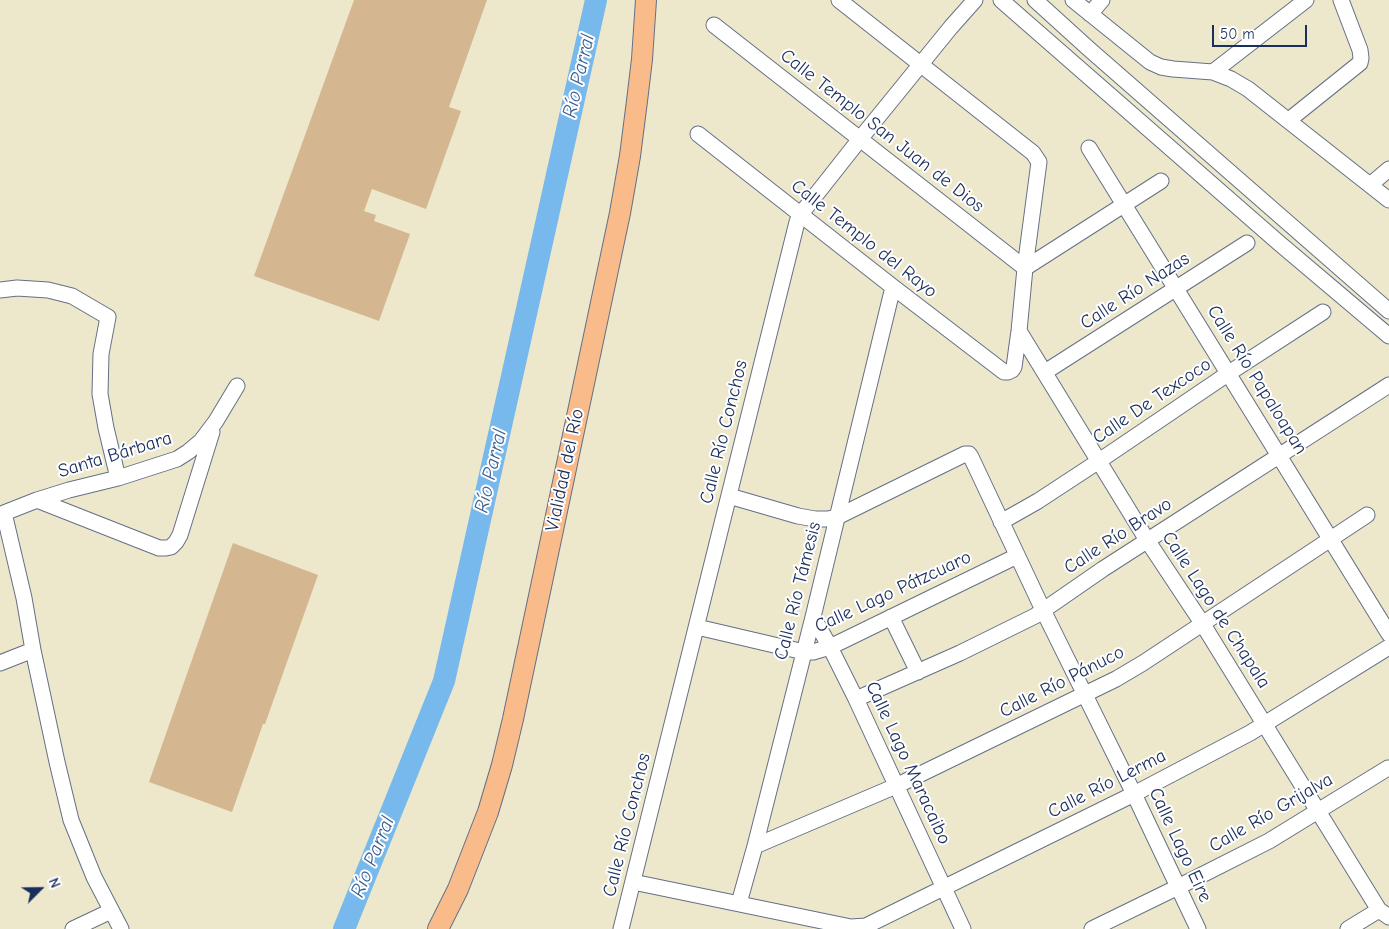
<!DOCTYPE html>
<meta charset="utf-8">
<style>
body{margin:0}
#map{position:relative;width:1389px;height:929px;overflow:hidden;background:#ede8cc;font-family:"Comic Neue",sans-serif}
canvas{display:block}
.north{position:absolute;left:15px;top:864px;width:50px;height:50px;-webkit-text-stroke:4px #fff;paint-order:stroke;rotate:67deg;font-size:14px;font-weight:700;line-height:20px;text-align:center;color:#1b2f5e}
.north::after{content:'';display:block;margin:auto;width:18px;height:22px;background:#1b2f5e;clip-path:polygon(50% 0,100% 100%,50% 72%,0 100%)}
.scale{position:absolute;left:1212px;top:25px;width:95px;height:22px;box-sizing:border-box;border:2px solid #1b2f5e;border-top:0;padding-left:6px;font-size:15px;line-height:18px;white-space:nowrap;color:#1b2f5e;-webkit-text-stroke:4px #fff;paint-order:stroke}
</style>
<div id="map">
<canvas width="1389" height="929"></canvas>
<div class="north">N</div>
<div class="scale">50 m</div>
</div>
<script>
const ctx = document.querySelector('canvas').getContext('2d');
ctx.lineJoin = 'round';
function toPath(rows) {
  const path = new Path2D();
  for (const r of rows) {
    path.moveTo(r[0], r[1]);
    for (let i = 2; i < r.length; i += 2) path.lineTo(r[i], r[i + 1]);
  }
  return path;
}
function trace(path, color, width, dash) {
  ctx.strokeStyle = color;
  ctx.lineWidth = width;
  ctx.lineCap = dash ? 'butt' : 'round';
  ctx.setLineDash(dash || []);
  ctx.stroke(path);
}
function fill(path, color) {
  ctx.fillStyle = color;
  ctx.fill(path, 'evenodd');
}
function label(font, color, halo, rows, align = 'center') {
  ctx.font = font + ' "Comic Neue",sans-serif';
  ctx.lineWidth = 4;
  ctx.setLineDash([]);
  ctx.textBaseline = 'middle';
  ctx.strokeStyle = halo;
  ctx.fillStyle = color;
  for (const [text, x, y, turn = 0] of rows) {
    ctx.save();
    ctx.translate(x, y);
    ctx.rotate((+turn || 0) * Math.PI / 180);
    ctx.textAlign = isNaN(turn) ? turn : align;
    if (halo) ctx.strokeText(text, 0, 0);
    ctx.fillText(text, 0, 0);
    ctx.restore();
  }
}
trace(toPath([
 [344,929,444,681,596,0]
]), '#77b9ec', 22);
fill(toPath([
 [354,0,487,0,449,107,461,111,426,209,372,189,364,211,376,215,374,221,410,234,379,321,254,276],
 [233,543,318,575,265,724,263,724,232,812,149,782]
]), '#d4b691');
const minor = toPath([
 [1001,0,1279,243,1389,336],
 [1035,0,1089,49,1389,311],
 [1073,0,1150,62,1161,67,1173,69,1213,72,1231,79,1248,89,1389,200],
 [1090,14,1102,0],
 [714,25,1025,268,1161,181],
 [1213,72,1306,0],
 [1289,120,1360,63,1361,58,1360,50,1341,0],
 [698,134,893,287,1004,372,1008,372,1012,370,1014,367,1019,331,1025,268,1039,162,1033,153,839,0],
 [1089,148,1389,634],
 [1370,185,1389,169],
 [0,290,17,288,48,290,72,296,108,317,101,354,100,394,106,428,118,478],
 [1019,331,1147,540,1202,623,1379,910,1389,917],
 [1045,372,1247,243],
 [729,496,798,516,815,519,828,519,837,517,965,454,969,454,971,457,1043,610,1134,794,1198,929],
 [37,500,159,548,166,548,171,547,176,542,180,535,212,432],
 [1001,522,1038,501,1099,461,1229,373,1323,312],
 [813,617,830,647,856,699,963,929],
 [891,617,918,672],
 [697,627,804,652,813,652,830,647,1017,556],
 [0,663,33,650],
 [856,699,960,653,1035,616,1103,569,1389,385],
 [755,846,896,786,1116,679,1143,663,1367,515],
 [633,882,851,927,866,926,1134,794,1250,733,1389,647],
 [739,903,755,846,813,617,893,287],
 [73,929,111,911],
 [121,929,94,877,71,820,57,762,33,650,24,598,4,513,37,500,69,490,118,478,177,459,188,452,201,441,216,421,237,386],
 [621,929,797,222,800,215,860,139,951,27,975,0],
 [1092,929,1178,887,1269,841,1388,768],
 [1348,929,1379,910]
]);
const major = toPath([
 [438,929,458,889,488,812,502,765,513,719,620,213,630,156,637,101,642,59,646,0]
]);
trace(minor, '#647084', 17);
trace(major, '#647084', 22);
trace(minor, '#fff', 15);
trace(major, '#fabb8b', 20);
label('19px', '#1b2f5e', '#fff', [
 ["Calle Templo San Juan de Dios",882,131,38],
 ["Calle Templo del Rayo",864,239,38],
 ["Calle Río Nazas",1135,291,-33],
 ["Calle Río Papaloapan",1257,380,58],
 ["Calle De Texcoco",1152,401,-34],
 ["Calle Río Conchos",724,432,-76],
 ["Santa Bárbara",115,455,-17],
 ["Vialidad del Río",565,470,-78],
 ["Calle Río Bravo",1118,536,-33],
 ["Calle Río Támesis",798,591,-76],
 ["Calle Lago Pátzcuaro",893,592,-25],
 ["Calle Lago de Chapala",1216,610,57],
 ["Calle Río Pánuco",1062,682,-27],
 ["Calle Lago Maracaibo",908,763,65],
 ["Calle Río Lerma",1107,784,-27],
 ["Calle Río Grijalva",1271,813,-30],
 ["Calle Río Conchos",627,825,-76],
 ["Calle Lago Eire",1180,845,65]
]);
label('italic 20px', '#3b5f90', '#fff', [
 ["Río Parral",579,76,-77],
 ["Río Parral",491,471,-77],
 ["Río Parral",373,857,-68]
]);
</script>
